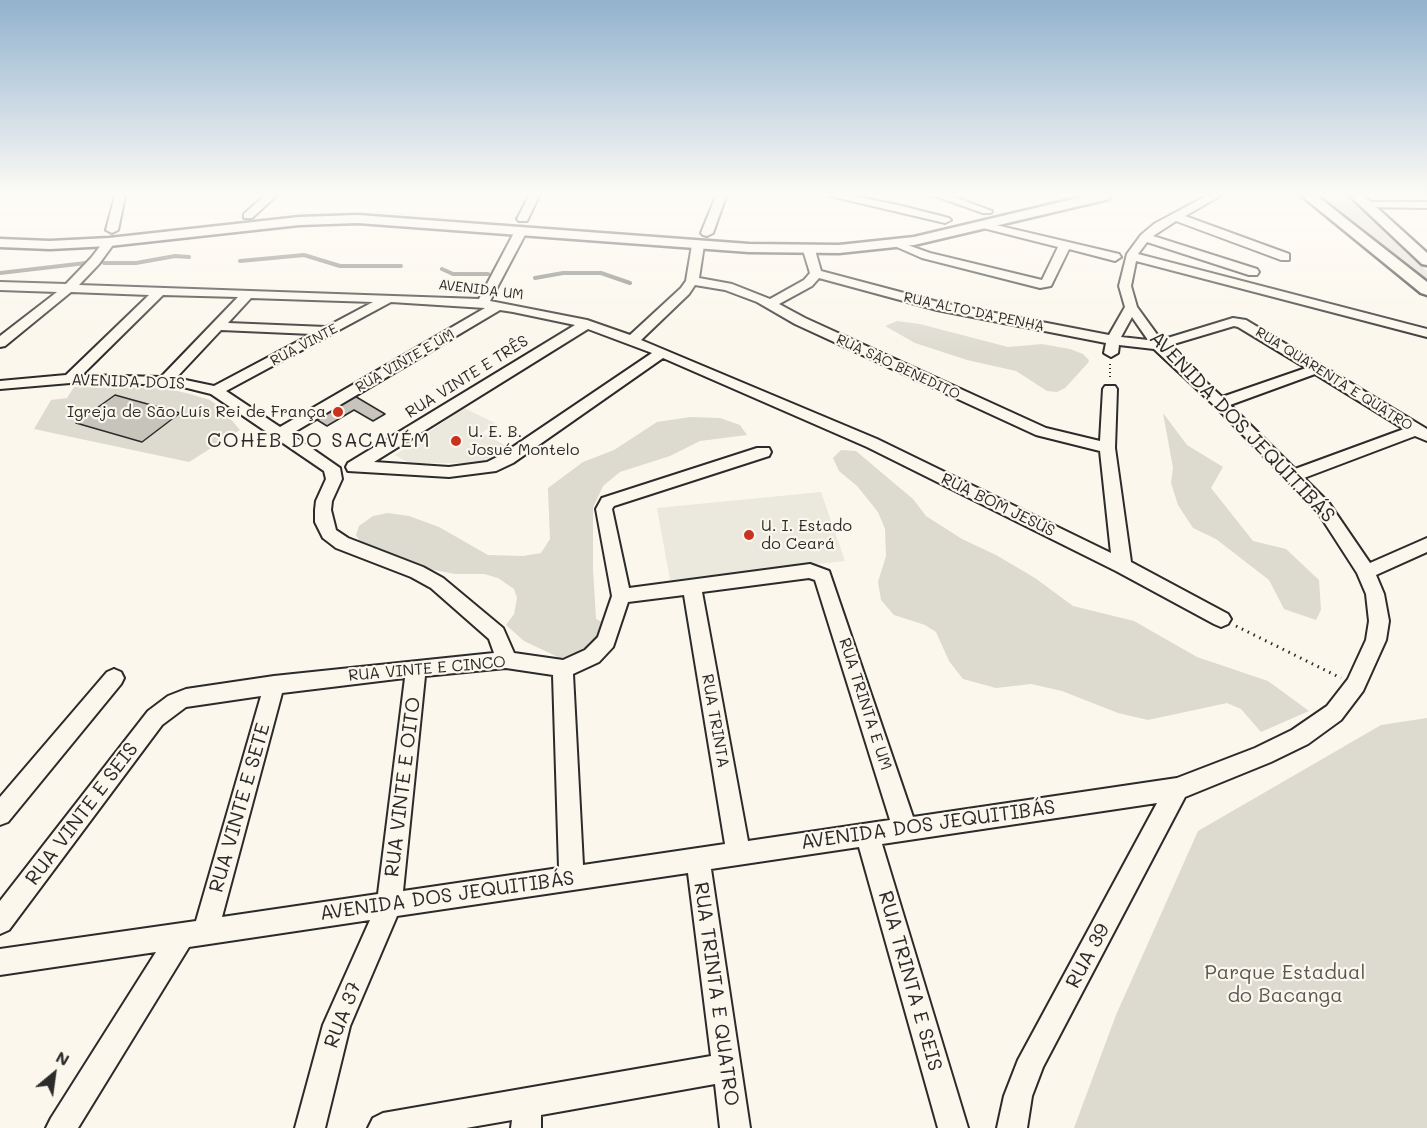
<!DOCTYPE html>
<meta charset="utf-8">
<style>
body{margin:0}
#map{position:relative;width:1427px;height:1128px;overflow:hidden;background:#fbf7ec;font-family:Mali,sans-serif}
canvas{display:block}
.north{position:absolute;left:24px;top:1044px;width:60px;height:60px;-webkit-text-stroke:4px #fbf7ec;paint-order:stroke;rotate:29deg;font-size:16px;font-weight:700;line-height:24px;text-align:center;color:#2b2b2b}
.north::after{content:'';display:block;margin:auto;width:21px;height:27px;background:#2b2b2b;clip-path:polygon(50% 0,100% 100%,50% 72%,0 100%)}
</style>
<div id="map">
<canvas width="1427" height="1128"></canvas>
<div class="north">N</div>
</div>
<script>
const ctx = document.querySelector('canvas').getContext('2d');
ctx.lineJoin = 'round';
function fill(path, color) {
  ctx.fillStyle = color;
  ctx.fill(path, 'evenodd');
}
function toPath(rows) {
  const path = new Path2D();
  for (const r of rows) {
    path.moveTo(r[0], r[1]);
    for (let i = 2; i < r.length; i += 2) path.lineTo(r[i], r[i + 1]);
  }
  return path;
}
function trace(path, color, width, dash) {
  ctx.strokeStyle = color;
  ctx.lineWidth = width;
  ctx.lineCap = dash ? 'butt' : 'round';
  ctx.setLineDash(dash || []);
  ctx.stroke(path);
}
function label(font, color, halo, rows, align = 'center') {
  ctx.font = font + ' Mali,sans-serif';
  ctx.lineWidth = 4.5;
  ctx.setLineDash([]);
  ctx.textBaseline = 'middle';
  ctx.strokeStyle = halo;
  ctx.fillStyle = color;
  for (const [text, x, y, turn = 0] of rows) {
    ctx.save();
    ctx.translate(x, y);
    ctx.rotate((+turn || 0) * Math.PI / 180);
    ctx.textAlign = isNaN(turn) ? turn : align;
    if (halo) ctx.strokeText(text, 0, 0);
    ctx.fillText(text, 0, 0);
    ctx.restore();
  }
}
fill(toPath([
 [464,408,495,423,482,433,511,448,486,461,476,463,409,463,395,455],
 [821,492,845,561,670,580,657,508]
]), '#ebe8de');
fill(toPath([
 [1315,196,1346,196,1390,234,1427,271,1427,286],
 [897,321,920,324,1008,347,1042,344,1070,349,1083,354,1089,360,1088,363,1065,388,1057,392,1047,391,1016,371,967,360,915,343,885,326],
 [74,387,165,388,190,394,210,400,222,409,240,430,189,462,34,429,51,400,67,398],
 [1163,413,1187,445,1223,467,1211,488,1253,541,1286,549,1319,580,1321,610,1316,620,1284,609,1269,580,1216,539,1193,528,1178,505,1171,483,1173,468],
 [690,417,720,418,740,425,747,435,700,441,670,456,620,472,603,486,593,508,593,569,596,619,606,624,600,640,578,654,560,658,524,641,506,625,514,614,517,598,514,589,498,578,484,574,455,574,429,569,360,542,356,535,359,526,373,516,388,513,409,516,439,527,488,555,523,556,541,553,550,539,548,488,583,462,614,450,657,422],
 [841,450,856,451,913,499,926,516,962,539,996,555,1035,578,1073,606,1134,621,1197,657,1268,681,1309,711,1261,732,1241,709,1227,703,1148,720,1118,713,1062,691,1031,684,996,688,963,679,949,661,936,632,925,625,894,615,881,600,878,582,886,556,885,529,878,512,857,486,839,471,833,458],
 [1427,718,1427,1128,1074,1128,1116,1015,1198,831,1381,725]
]), '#dddad0');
trace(toPath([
 [240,261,304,255,340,266,401,266],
 [104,263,136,263,175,256,189,257],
 [442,269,453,274,488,274],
 [0,273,86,263],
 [535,278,563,273,601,273,630,283]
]), '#7b7a75', 4);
const building = toPath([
 [115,395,180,413,142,442,76,423,115,395],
 [353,395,385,414,373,421,354,410,327,426,314,418,353,395]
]);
fill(building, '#c7c4bc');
trace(building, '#2b2b2b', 1.5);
const minor = toPath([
 [115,196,125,196,118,230,112,233,106,230,115,196],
 [264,196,276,196,252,218,244,218,244,214,264,196],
 [529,196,539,196,527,221,519,221,517,219,529,196],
 [716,196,726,196,713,233,707,236,703,235,701,233,716,196],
 [830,196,853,196,898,205,949,218,951,220,945,223,830,196],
 [935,196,952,196,992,211,991,213,983,213,935,196],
 [1206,196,1220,196,1185,216,1289,254,1289,260,1281,260,1176,221,1153,236,1257,269,1259,272,1257,275,1249,275,1147,242,1138,254,1427,329,1427,337,1136,261,1131,286,1137,307,1161,340,1233,318,1246,320,1427,429,1427,441,1415,436,1304,478,1329,503,1370,563,1427,538,1427,552,1376,575,1384,594,1389,621,1386,640,1363,691,1341,720,1308,744,1271,762,1185,797,1043,1067,1032,1096,1027,1128,997,1128,1004,1096,1018,1060,1157,803,882,844,968,1128,938,1128,859,847,711,869,750,1128,720,1128,715,1084,541,1115,541,1128,511,1128,512,1120,466,1128,368,1128,373,1118,383,1113,711,1056,688,873,397,916,350,1026,325,1128,295,1128,323,1025,370,920,189,947,78,1128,46,1128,51,1118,156,952,0,975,0,949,196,921,261,696,186,707,162,725,9,930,0,934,0,901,148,711,168,696,186,689,274,676,494,653,489,639,431,588,411,577,336,548,323,538,315,522,315,510,316,501,326,479,324,471,211,394,183,387,129,383,70,383,0,389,0,381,66,375,149,295,71,292,5,346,0,347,0,336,57,292,0,290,0,282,66,284,91,258,105,240,109,239,115,242,99,264,79,285,479,299,515,231,521,228,527,231,490,301,587,320,630,335,681,288,686,281,692,245,698,242,704,245,699,278,732,284,770,299,804,280,810,273,803,250,809,247,815,250,821,271,938,302,1109,335,1125,307,1119,286,1127,254,1141,235,1154,224,1206,196],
 [819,278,937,310,1106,343,1104,353,1111,357,1118,353,1119,345,1154,349,1215,406,1317,511,1357,573,1366,594,1369,621,1366,640,1348,679,1327,706,1292,730,1255,748,1177,778,913,817,829,571,810,564,629,588,612,509,614,506,769,456,771,452,769,448,757,448,602,498,596,509,612,596,598,637,585,650,563,660,514,653,503,628,443,578,423,567,348,538,336,530,331,510,332,501,342,479,340,468,291,434,500,310,513,312,575,325,348,463,346,467,348,471,449,477,496,471,513,463,663,358,867,447,1116,571,1214,624,1221,627,1228,624,1231,619,1228,614,1131,562,1115,448,1117,389,1115,386,1105,386,1103,389,1100,441,1046,428,805,318,779,304,812,286,819,278],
 [695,285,725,290,757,302,795,324,1036,435,1100,451,1111,553,877,439,641,340,689,294,695,285],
 [163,295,238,297,161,377,82,375,163,295],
 [251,298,373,302,326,327,228,323,251,298],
 [391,302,485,308,280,427,226,391,391,302],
 [1132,317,1148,340,1121,337,1132,317],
 [1234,326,1238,327,1306,368,1222,397,1167,346,1234,326],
 [588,329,652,353,501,455,487,462,449,467,374,462,588,329],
 [221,330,312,334,214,386,176,378,221,330],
 [1315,374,1404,429,1295,469,1230,405,1315,374],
 [809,578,815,580,890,820,748,841,702,592,809,578],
 [684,595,725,844,583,865,573,674,599,662,613,647,628,602,684,595],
 [506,668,553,675,559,868,403,891,425,676,506,668],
 [405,678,378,894,222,917,282,693,405,678],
 [1366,202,1427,202,1427,208,1362,207,1362,203,1366,202],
 [983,222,1119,254,1121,257,1115,261,1069,249,1051,286,1040,288,922,258,890,244,896,241,930,253,1042,280,1058,247,979,227,979,223,983,222],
 [114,669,121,672,124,678,121,684,8,822,0,825,0,797,107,672,114,669]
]);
const major = toPath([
 [1086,196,1110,196,1109,199,914,245,839,253,749,252,358,223,299,225,109,246,50,249,0,247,0,239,50,241,109,238,299,217,358,215,749,244,839,245,914,237,1086,196],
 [1302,196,1317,196,1427,282,1427,295,1421,293,1302,196],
 [1350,196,1364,196,1427,253,1427,265,1422,264,1350,196]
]);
trace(minor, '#2b2b2b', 4);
trace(major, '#2b2b2b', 5);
trace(toPath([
 [1110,364,1110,378]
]), '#2b2b2b', 2, [1, 3]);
trace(toPath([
 [1236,626,1341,678]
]), '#2b2b2b', 3, [1.5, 5]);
fill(minor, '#fbf7ec');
fill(major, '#fbf7ec');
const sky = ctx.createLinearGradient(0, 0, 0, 354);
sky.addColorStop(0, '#92b2ce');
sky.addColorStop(0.55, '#fdfbf6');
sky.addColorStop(1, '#fdfbf600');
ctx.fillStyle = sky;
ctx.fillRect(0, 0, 1427, 354);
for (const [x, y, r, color] of [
 [338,412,6,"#c8321e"],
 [456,441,6,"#c8321e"],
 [749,535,6,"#c8321e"]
]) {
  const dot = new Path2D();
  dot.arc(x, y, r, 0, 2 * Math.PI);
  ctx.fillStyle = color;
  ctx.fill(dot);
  trace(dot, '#fbf7ec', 2);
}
label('14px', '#2b2b2b', '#fbf7ec', [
 ["AVENIDA UM",481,290,7],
 ["RUA ALTO DA PENHA",974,312,12],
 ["RUA VINTE",304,345,-28],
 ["RUA VINTE E UM",405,361,-30],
 ["RUA SÃO BENEDITO",898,367,25],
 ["RUA QUARENTA E QUATRO",1334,379,32]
]);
label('16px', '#2b2b2b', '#fbf7ec', [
 ["RUA VINTE E TRÊS",467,377,-32],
 ["AVENIDA DOIS",128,382,2],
 ["RUA BOM JESUS",998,505,26],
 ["RUA VINTE E CINCO",427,669,-5],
 ["RUA TRINTA E UM",865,704,72],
 ["RUA TRINTA",715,721,80]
]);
label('16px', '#2b2b2b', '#fbf7ec', [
 ["Igreja de São Luís Rei de França",326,412,"right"],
 ["U. E. B.",468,432],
 ["Josué Montelo",468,450],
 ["U. I. Estado",761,526],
 ["do Ceará",761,544]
], 'left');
label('20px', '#2b2b2b', '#fbf7ec', [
 ["AVENIDA DOS JEQUITIBÁS",1242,427,46],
 ["RUA VINTE E OITO",403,787,-83],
 ["RUA VINTE E SETE",240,808,-74],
 ["RUA VINTE E SEIS",82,814,-53],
 ["AVENIDA DOS JEQUITIBÁS",928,825,-8],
 ["AVENIDA DOS JEQUITIBÁS",447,896,-8],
 ["RUA 39",1088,956,-62],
 ["RUA TRINTA E SEIS",910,981,74],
 ["RUA TRINTA E QUATRO",716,994,82],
 ["RUA 37",343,1015,-69]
]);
ctx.letterSpacing = '1.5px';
label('20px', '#2b2b2b', '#fbf7ec', [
 ["COHEB DO SACAVÉM",319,441]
]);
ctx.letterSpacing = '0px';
label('20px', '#585754', '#fbf7ec', [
 ["Parque Estadual",1285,973],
 ["do Bacanga",1285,996]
]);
</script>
